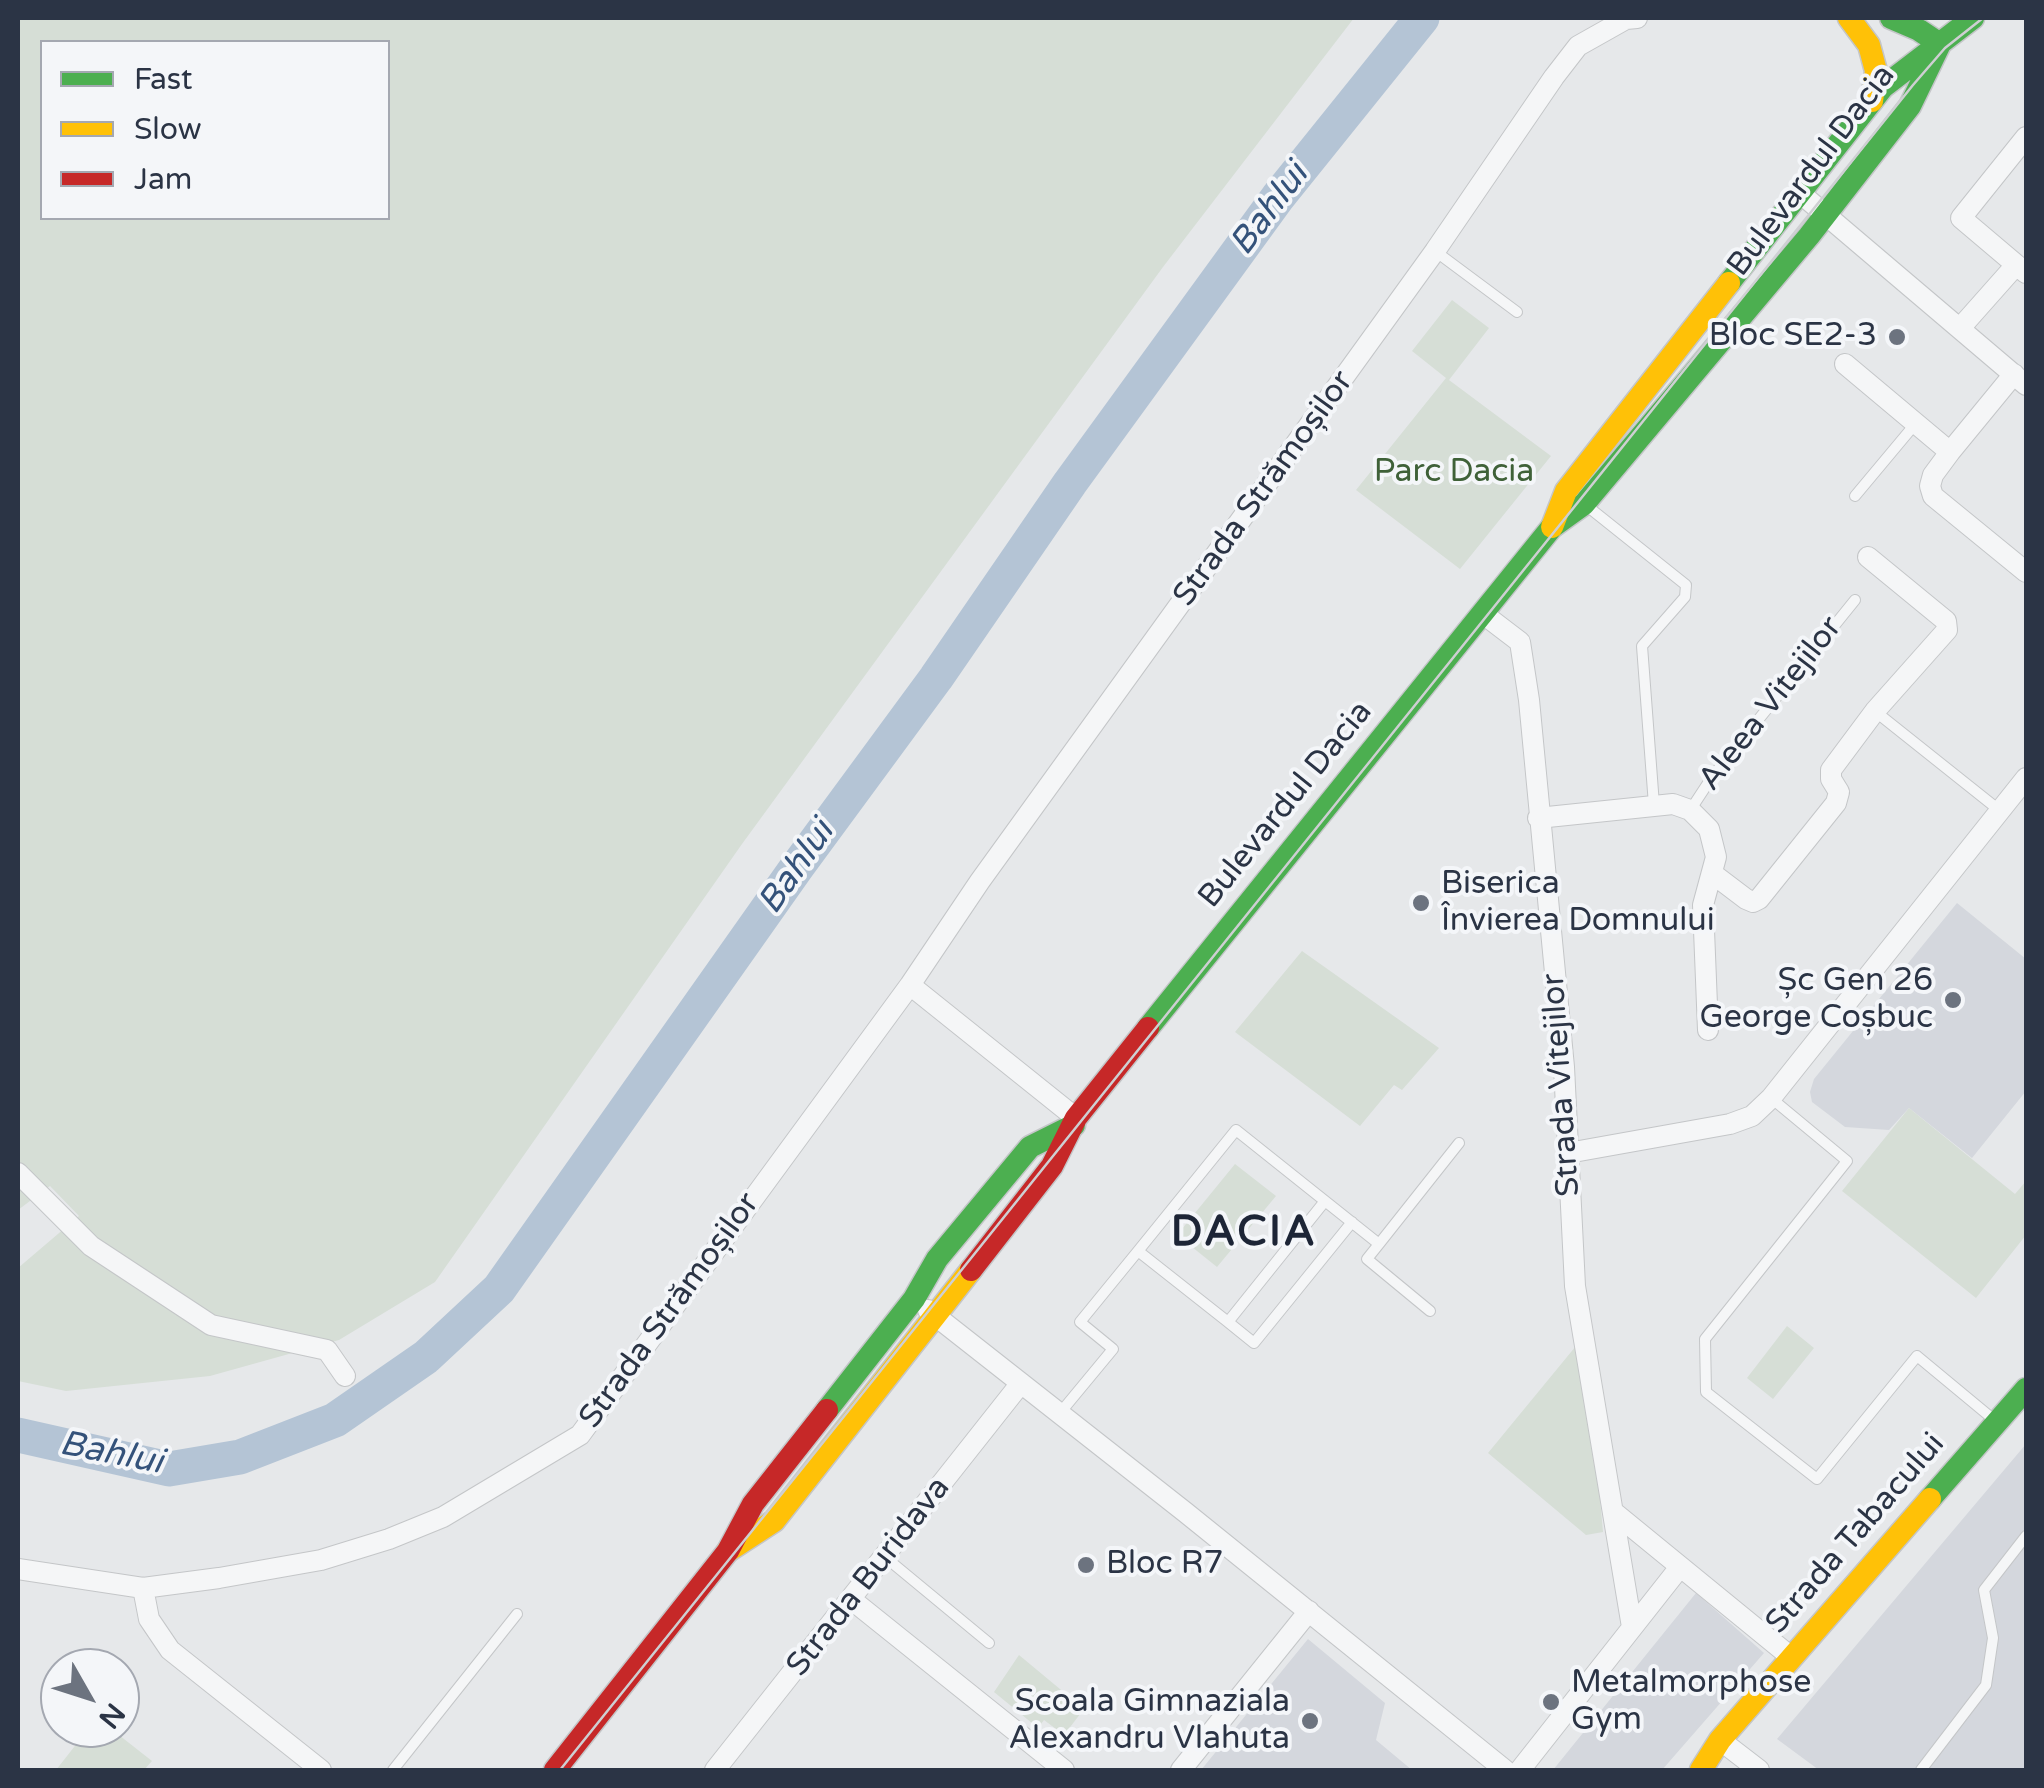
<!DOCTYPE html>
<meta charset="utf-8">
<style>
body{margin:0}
#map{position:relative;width:2044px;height:1788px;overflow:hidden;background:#e6e8ea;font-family:"Varela Round",sans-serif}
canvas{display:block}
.frame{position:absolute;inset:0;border:20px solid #2b3445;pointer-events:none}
.legend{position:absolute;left:40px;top:40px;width:350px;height:180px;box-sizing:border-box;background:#f4f6f9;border:2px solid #a4a8b1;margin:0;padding:12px 18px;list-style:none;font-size:30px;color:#2b3445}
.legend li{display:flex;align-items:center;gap:20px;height:50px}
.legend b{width:50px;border:2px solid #a4a8b1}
.north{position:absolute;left:40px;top:1648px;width:100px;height:100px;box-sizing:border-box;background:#f4f6f9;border:2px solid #a4a8b1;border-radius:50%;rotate:129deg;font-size:28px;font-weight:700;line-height:40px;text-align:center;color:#2b3445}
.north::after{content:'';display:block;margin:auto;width:35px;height:45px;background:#6c737f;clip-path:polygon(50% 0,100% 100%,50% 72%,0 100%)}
</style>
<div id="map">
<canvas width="2044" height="1788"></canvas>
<div class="frame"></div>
<ul class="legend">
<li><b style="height:12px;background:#4caf50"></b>Fast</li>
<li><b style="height:12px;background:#ffc107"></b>Slow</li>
<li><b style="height:12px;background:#c62828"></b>Jam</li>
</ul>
<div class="north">N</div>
</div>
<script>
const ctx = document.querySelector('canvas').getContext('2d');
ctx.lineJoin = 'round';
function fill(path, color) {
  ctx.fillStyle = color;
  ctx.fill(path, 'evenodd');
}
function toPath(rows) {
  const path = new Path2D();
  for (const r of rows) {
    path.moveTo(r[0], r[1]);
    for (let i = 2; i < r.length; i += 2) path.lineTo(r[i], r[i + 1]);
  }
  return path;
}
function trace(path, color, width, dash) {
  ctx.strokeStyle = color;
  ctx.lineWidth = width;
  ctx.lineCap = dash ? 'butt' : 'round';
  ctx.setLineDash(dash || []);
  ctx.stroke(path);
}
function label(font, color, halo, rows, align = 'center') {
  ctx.font = font + ' "Varela Round",sans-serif';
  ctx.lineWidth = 8;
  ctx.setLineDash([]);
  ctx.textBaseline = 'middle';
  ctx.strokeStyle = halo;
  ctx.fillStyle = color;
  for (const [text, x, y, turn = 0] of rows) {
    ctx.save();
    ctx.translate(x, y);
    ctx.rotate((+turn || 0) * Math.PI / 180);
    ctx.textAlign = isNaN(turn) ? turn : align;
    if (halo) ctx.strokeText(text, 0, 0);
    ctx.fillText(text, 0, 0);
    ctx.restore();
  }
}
fill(toPath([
 [1957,903,2026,959,2026,1091,1972,1158,1909,1108,1889,1130,1845,1127,1812,1102,1810,1092,1814,1079],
 [2026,1444,2026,1770,1819,1770,1777,1739],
 [1696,1593,1764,1653,1662,1770,1553,1770],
 [1308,1639,1385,1703,1376,1740,1412,1770,1201,1770]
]), '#d4d7dd');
fill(toPath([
 [18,18,1354,18,1163,267,742,844,435,1282,339,1340,210,1376,66,1391,18,1381,18,1268,79,1216,50,1186,18,1210],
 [42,42,388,42,388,218,42,218],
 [1452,300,1489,328,1449,380,1551,456,1460,569,1356,490,1446,378,1412,351],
 [1302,951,1439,1048,1402,1090,1394,1085,1360,1126,1235,1032],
 [1909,1108,2015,1194,2026,1181,2026,1235,1976,1298,1842,1191],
 [1235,1164,1276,1196,1217,1267,1177,1235],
 [1787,1326,1814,1348,1773,1399,1747,1378],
 [1585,1335,1603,1532,1586,1535,1488,1453],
 [1019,1655,1084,1709,1064,1735,1044,1720,1038,1728,994,1692],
 [89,1728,110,1728,152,1761,144,1770,56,1770]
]), '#d6ded6');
trace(toPath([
 [18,1435,169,1469,240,1457,335,1420,426,1357,499,1289,797,867,936,678,1070,483,1278,197,1422,18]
]), '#b4c4d5', 35);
const lane = toPath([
 [1435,251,1517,312],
 [1855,496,1916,423],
 [1587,506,1686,585,1685,597,1642,646,1654,805],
 [1876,712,1999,810],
 [1691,809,1712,777,1855,600],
 [1771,1098,1847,1161,1705,1339,1706,1392,1817,1479,1917,1356,1993,1419],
 [1379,1244,1459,1143],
 [1138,1251,1236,1130,1325,1201],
 [1228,1322,1254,1343,1352,1222],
 [1060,1413,1113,1349,1080,1322,1138,1251,1228,1322,1325,1201,1379,1244,1367,1259,1430,1311],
 [885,1557,989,1643],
 [393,1770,517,1614],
 [1921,1770,1986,1685,1993,1638,1984,1590,2026,1536]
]);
const street = toPath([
 [2026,137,1961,218,2026,273],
 [1800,193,2026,385],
 [1961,327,2016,265],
 [1845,364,1950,452,1933,475,1930,486,1933,496,2026,572],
 [1950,452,2014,374],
 [1482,613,1520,642,1529,700,1564,1067,1575,1286,1632,1627],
 [1538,818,1673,804,1690,810,1709,829,1716,857,1703,905,1708,1030],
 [1713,874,1746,899,1753,902,1759,899,1836,803,1839,792,1831,779,1831,770,1875,711,1947,630,1946,621,1868,557],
 [910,985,1076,1118],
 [1568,1153,1730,1124,1752,1116,1771,1098,2026,778],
 [18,1173,91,1246,211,1325,327,1350,345,1376],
 [928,1310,1185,1512,1505,1770],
 [1616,1514,1791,1657],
 [18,1569,143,1588,219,1578,321,1560,389,1539,443,1517,580,1435,910,985,980,881,1435,251,1554,77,1578,46,1626,19,1637,18],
 [143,1588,149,1619,170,1650,321,1770],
 [852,1600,1064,1770],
 [1720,1740,1759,1770],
 [715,1770,1021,1383],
 [1181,1770,1309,1611],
 [1520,1770,1680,1567]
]);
const fast = toPath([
 [1891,18,1919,30,1940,44],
 [1729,283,1883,87,1973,18],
 [1148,1028,1552,527,1584,504,1809,236,1910,106,1940,44],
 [827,1410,914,1299,937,1259,1030,1147,1074,1125],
 [1930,1499,2026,1389]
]);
const slow = toPath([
 [1849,18,1869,45,1876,71,1872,101],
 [1552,527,1566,491,1729,283],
 [728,1551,774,1521,971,1270],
 [1701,1770,1720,1740,1930,1499]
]);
const jam = toPath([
 [971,1270,1052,1166,1076,1118,1148,1028],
 [555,1770,728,1551,753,1504,827,1410]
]);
trace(lane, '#c4c6c8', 12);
trace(street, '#c4c6c8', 22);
trace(fast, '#c4c6c8', 25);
trace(slow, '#c4c6c8', 25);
trace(jam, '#c4c6c8', 25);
trace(lane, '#f5f6f7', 10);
trace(street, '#f5f6f7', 20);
trace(fast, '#4caf50', 22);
trace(slow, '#ffc107', 22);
trace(jam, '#c62828', 22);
trace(toPath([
 [560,1770,1913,85,1945,48,1983,18]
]), '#cecfd2', 2.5);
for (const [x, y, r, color] of [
 [1897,337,10,"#6c737f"],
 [1421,903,10,"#6c737f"],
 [1953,1000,10,"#6c737f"],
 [1086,1565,10,"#6c737f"],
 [1551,1702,10,"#6c737f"],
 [1310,1721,10,"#6c737f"]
]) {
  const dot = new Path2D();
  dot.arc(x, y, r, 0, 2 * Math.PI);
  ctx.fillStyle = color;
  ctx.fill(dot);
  trace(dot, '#f4f6f9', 4);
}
label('32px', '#2b3445', '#f4f6f9', [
 ["Bulevardul Dacia",1812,171,-53],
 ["Strada Strămoșilor",1264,489,-54],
 ["Aleea Vitejilor",1771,704,-52],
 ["Bulevardul Dacia",1286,805,-51],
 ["Strada Vitejilor",1562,1085,-94],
 ["Strada Strămoșilor",670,1311,-54],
 ["Strada Tabacului",1856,1534,-49],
 ["Strada Buridava",869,1577,-52]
]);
label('32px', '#2b3445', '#f4f6f9', [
 ["Bloc SE2-3",1877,337],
 ["Biserica",1441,885,"left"],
 ["Învierea Domnului",1441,922,"left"],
 ["Șc Gen 26",1933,982],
 ["George Coșbuc",1933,1019],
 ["Bloc R7",1106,1565,"left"],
 ["Metalmorphose",1571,1684,"left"],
 ["Gym",1571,1721,"left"],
 ["Scoala Gimnaziala",1290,1703],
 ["Alexandru Vlahuta",1290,1740]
], 'right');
label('32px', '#3f6138', '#f4f6f9', [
 ["Parc Dacia",1454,473]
]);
label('italic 35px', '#34527a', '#f4f6f9', [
 ["Bahlui",1270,210,-53],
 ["Bahlui",797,868,-55],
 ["Bahlui",111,1454,11]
]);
ctx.letterSpacing = '2.5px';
label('bold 42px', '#1d2536', '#f4f6f9', [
 ["DACIA",1244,1234]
]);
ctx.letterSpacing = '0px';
</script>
